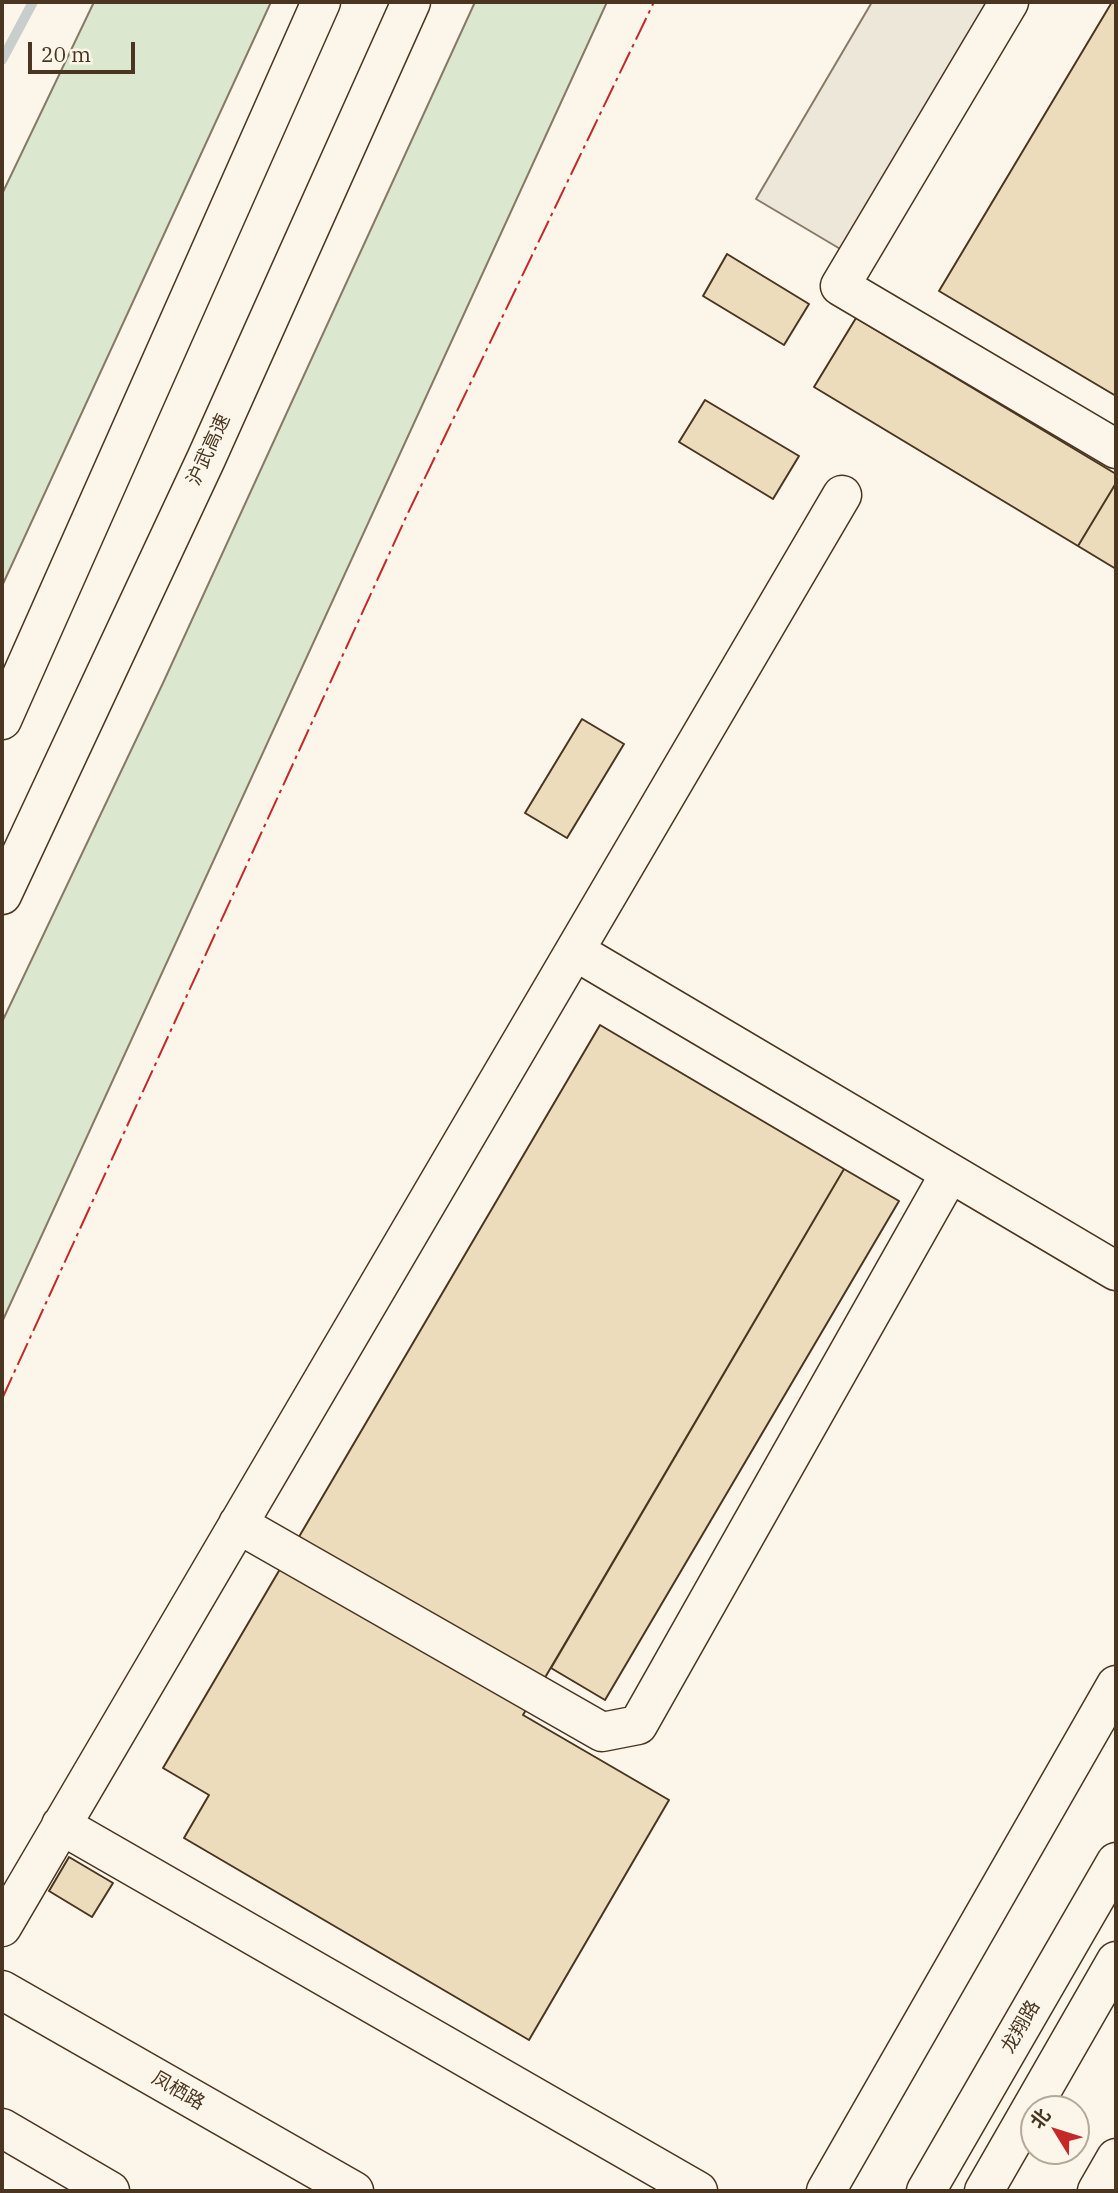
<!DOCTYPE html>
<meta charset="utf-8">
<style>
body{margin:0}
#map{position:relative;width:1118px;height:2193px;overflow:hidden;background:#fbf6e9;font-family:"IBM Plex Serif","Noto Sans SC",serif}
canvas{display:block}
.frame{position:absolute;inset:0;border:4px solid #4a3520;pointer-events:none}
.north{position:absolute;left:1020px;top:2095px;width:70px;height:70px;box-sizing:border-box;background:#fbf6e9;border:2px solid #b4a999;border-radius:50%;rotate:308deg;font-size:19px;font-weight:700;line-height:28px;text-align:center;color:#4a3520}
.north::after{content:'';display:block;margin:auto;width:24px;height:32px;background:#c62828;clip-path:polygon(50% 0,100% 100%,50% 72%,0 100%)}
.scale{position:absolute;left:28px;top:42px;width:107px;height:32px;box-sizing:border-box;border:4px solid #4a3520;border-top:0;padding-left:9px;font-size:21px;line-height:24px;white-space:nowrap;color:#4a3520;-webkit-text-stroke:5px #fbf6e9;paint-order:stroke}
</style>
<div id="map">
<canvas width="1118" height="2193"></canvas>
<div class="frame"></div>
<div class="north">北</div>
<div class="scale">20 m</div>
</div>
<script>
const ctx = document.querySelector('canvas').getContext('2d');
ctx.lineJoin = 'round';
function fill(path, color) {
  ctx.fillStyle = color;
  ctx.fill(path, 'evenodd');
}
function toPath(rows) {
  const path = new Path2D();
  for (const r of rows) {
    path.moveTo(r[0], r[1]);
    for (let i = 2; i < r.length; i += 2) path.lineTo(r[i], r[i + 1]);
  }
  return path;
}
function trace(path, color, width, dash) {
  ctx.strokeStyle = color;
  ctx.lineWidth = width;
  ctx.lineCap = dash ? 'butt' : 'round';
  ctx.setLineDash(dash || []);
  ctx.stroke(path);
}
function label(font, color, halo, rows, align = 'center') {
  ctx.font = font + ' "IBM Plex Serif","Noto Sans SC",serif';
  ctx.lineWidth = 5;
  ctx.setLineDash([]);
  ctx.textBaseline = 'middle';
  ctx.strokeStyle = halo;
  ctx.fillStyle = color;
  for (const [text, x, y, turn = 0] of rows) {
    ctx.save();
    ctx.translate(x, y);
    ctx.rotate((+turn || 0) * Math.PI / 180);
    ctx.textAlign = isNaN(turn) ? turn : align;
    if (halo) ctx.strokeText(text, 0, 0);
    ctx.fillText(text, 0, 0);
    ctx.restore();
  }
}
const green = toPath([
 [94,2,271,2,2,586,2,194,94,2],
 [475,2,607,2,2,1322,2,1022,163,683,475,2]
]);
fill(green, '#dce7d0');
trace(green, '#887966', 2);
const parking = toPath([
 [872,2,988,2,842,250,756,199,872,2]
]);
fill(parking, '#ede7d9');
trace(parking, '#887966', 2);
trace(toPath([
 [2,60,33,2]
]), '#c9cecd', 10);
const building = toPath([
 [1112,2,1116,2,1116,396,939,291,1112,2],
 [727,254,809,304,784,345,703,296,727,254],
 [856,318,1116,474,1116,483,1078,546,814,387,856,318],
 [705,400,799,456,773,499,679,442,705,400],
 [1116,483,1116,569,1078,546,1116,483],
 [582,719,624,744,567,838,525,813,582,719],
 [600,1025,844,1169,523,1715,669,1800,529,2040,184,1838,209,1795,163,1768,600,1025],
 [844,1169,899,1201,605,1700,551,1668,844,1169],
 [69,1857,113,1883,92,1917,49,1891,69,1857]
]);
fill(building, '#ecdcbc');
trace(building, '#4a3520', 2);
const minor = toPath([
 [1009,2,840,286,1116,449],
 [575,951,1116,1271],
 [238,1524,602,1732,638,1725,950,1173],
 [61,1825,698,2191],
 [2,1927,842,495],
 [826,2191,1116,1685],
 [926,2191,1116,1862],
 [984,2191,1116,1961],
 [1097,2191,1116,2158]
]);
const major = toPath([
 [2,1990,354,2191],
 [2,2128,110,2191]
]);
const highway = toPath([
 [2,720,321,2],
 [2,895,206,459,411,2]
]);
trace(minor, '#4a3520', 41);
trace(major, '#4a3520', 41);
trace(highway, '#4a3520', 41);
trace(minor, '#fbf6e9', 38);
trace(major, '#fbf6e9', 38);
trace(highway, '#fbf6e9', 38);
trace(toPath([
 [2,1399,407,515,654,2]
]), '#c62828', 2, [24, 5, 3.5, 5]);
label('19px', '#4a3520', '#fbf6e9', [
 ["沪武高速",209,450,-65],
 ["龙翔路",1021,2027,-60],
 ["凤栖路",178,2091,30]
]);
</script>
